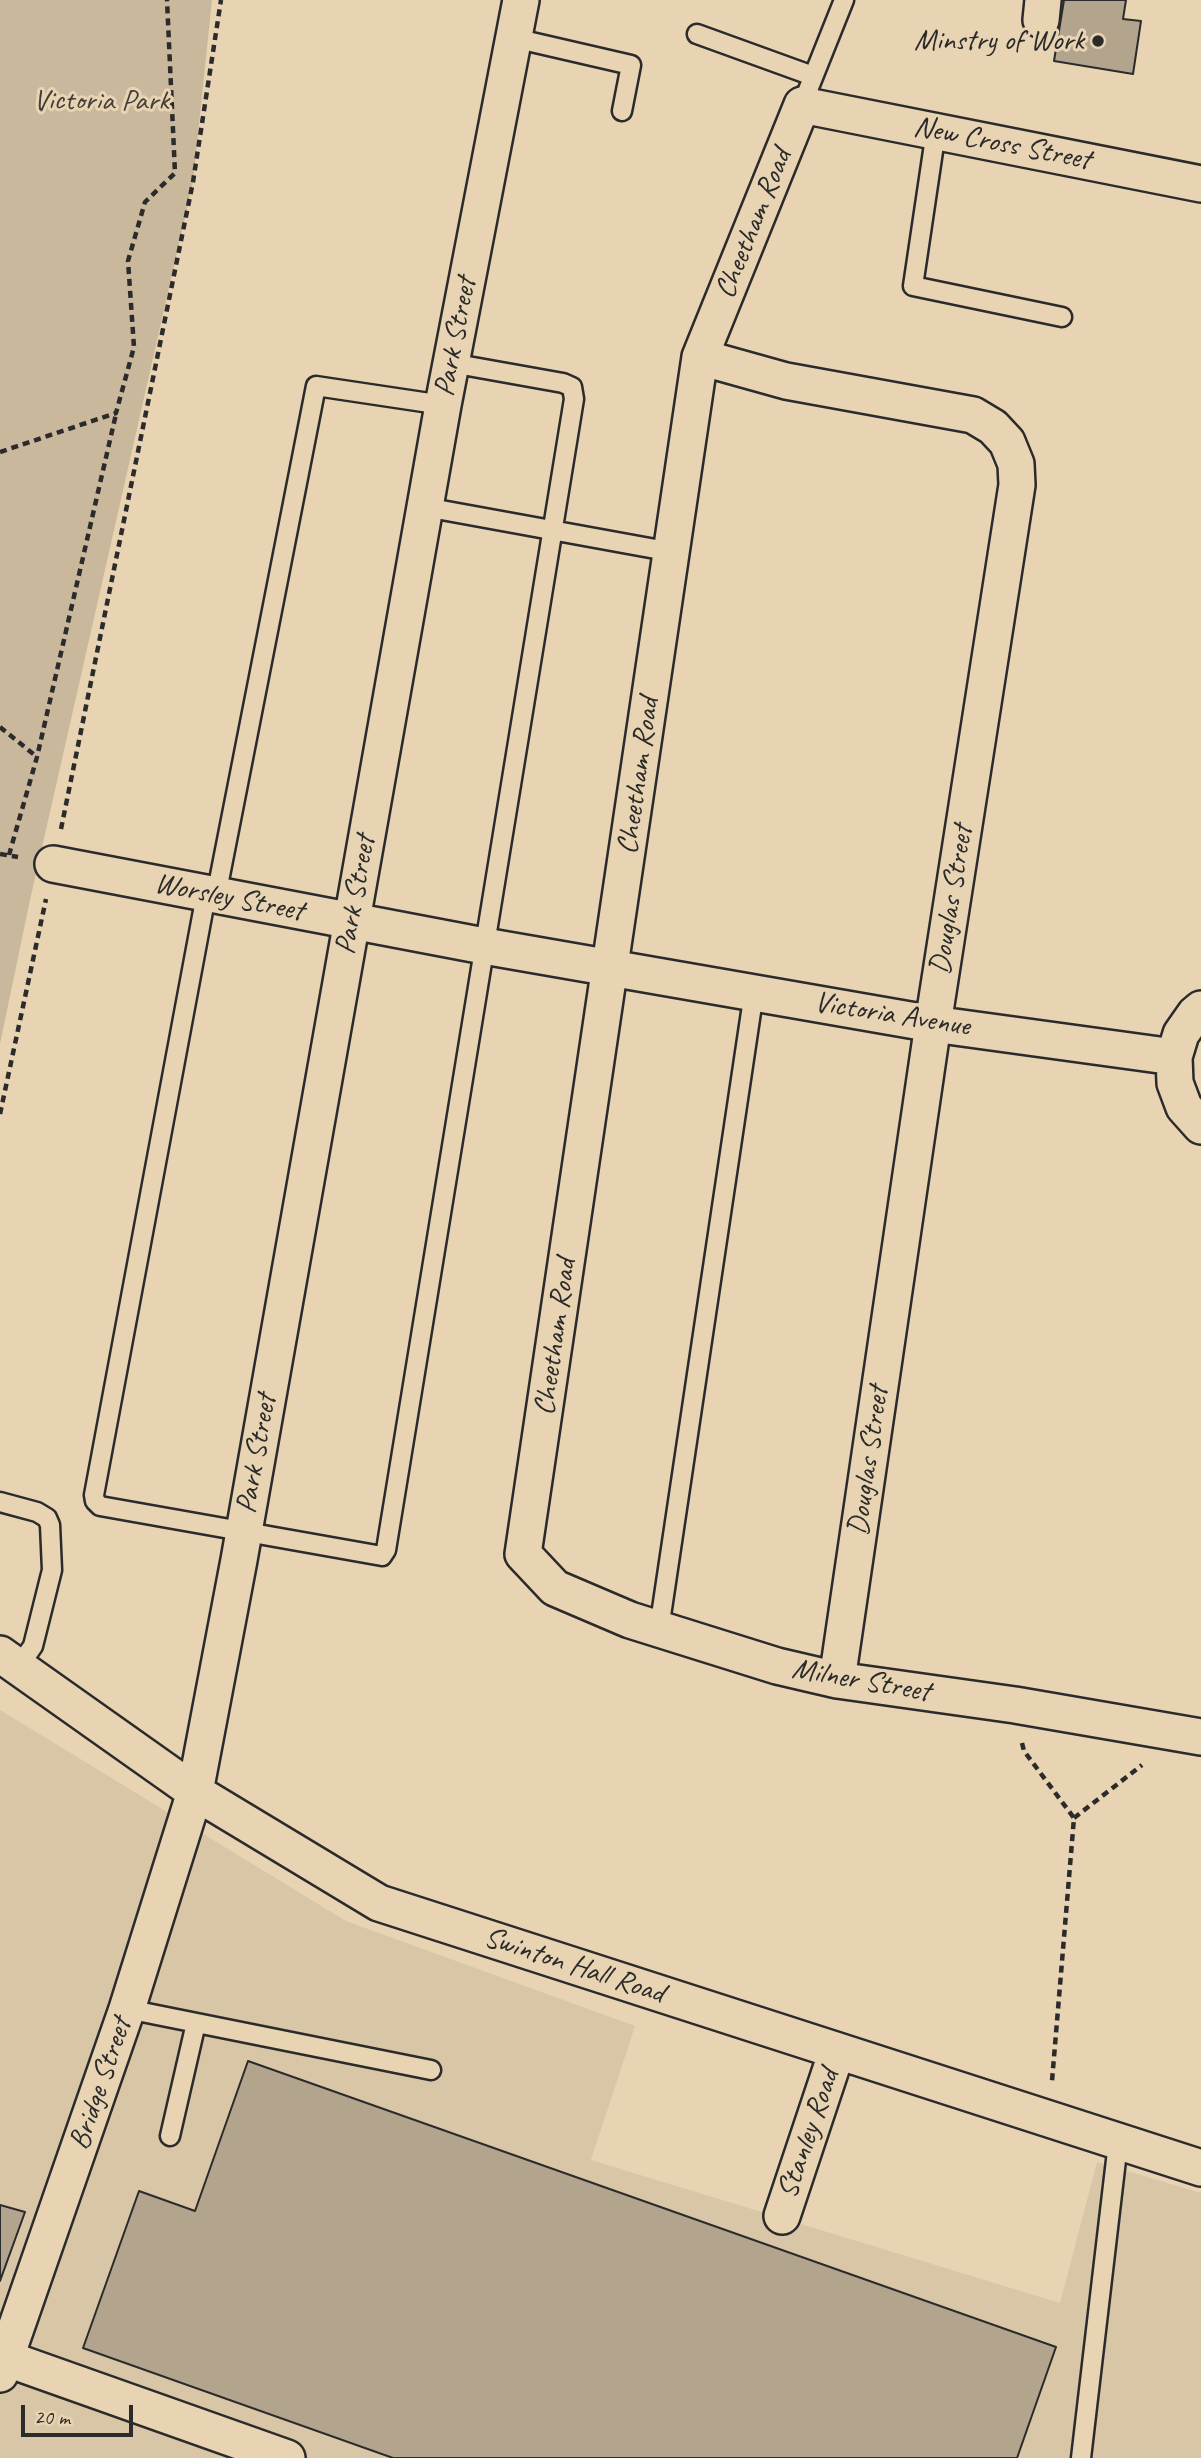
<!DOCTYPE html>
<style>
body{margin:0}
#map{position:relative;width:1201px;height:2458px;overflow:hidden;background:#e8d4b2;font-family:Caveat,sans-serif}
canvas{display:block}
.scale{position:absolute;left:21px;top:2405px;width:112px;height:32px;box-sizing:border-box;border:4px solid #2b2b2b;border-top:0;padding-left:9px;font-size:21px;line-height:24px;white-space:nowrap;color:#2b2b2b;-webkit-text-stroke:5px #e8d4b2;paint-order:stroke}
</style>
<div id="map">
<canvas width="1201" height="2458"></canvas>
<div class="scale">20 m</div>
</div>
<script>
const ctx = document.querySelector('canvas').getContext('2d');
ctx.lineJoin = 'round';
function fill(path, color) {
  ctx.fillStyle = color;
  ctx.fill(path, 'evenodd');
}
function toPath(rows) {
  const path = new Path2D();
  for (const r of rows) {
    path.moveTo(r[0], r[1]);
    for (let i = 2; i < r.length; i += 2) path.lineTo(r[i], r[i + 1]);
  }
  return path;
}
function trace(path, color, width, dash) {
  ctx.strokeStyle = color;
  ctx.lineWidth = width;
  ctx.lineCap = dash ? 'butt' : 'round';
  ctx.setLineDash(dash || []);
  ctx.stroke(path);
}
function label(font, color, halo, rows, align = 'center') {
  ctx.font = font + ' Caveat,sans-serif';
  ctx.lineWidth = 6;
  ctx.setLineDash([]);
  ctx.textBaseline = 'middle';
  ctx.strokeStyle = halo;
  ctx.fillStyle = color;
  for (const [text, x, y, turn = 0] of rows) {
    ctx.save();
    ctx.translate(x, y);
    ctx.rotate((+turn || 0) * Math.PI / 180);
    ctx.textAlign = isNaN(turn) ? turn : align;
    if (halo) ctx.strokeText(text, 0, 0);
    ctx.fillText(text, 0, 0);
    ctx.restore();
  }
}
fill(toPath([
 [0,1710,346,1921,635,2026,591,2160,1060,2303,1097,2162,1201,2193,1201,2458,0,2458]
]), '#d8c6a7');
fill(toPath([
 [0,0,212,0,193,182,30,900,0,1044]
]), '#c9b89c');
const building = toPath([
 [1064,0,1126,0,1123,19,1141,21,1133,74,1054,61,1064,0],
 [248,2061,1056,2347,1017,2458,393,2458,83,2348,139,2191,195,2211,248,2061],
 [0,2205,25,2212,0,2281,0,2205]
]);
fill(building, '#b3a48d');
trace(building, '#2b2b2b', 2);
const service = toPath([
 [697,34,813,76],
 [514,38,631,65,622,111],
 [802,105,844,0],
 [936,131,913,286,1062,317],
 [425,507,672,552],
 [206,895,94,1495,95,1501,100,1506,382,1556,386,1550,574,399,572,387,563,383,451,363],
 [216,896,316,386,443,405],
 [0,1502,37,1512,47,1518,50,1525,52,1570,33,1646,19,1666],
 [659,1629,754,992],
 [127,2009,431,2070],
 [170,2136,196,2023],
 [1081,2458,1118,2143]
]);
const minor = toPath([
 [1041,20,1043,0],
 [1201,184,802,105,700,357,523,1554,555,1588,630,1620,777,1666,837,1680,1015,1705,1201,1737],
 [700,357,786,381,973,415,993,427,1007,442,1016,464,1017,485,933,1024,837,1680],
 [53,864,484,946,933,1024,1174,1057],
 [1201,1009,1195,1014,1181,1034,1174,1057,1175,1083,1184,1107,1201,1126],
 [0,1654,195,1792,379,1903,1201,2168],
 [782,2216,837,2051],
 [5,2358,287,2458],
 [0,2374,127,2009,195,1792,239,1560,443,405,521,0]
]);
trace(service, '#2b2b2b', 23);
trace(minor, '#2b2b2b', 40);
trace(toPath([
 [0,452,116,413,134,347,128,261,145,202,175,173,167,0],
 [0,727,37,757],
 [61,829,193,182,221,0],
 [0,854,18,857],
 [9,855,37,757,116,414],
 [0,1114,46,899],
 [1022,1743,1024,1751,1074,1818,1052,2081],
 [1074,1818,1142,1765]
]), '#2b2b2b', 4.5, [7, 5]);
trace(service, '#e8d4b2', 18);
trace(minor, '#e8d4b2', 35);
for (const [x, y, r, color] of [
 [1098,41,7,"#2b2b2b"]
]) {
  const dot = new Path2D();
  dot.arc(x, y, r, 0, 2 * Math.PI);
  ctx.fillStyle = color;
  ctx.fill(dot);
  trace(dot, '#e8d4b2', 2.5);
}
label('30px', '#2b2b2b', '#e8d4b2', [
 ["Minstry of Work",1084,41]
], 'right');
label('30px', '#43403c', '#e8d4b2', [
 ["Victoria Park",101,101]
]);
label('30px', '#2b2b2b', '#e8d4b2', [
 ["New Cross Street",1002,144,11],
 ["Cheetham Road",754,224,-68],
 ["Park Street",456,337,-79],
 ["Cheetham Road",639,776,-82],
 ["Park Street",356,895,-80],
 ["Worsley Street",229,898,11],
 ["Douglas Street",952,900,-81],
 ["Victoria Avenue",892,1015,9],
 ["Cheetham Road",556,1337,-82],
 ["Park Street",257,1454,-80],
 ["Douglas Street",869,1461,-82],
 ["Milner Street",861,1681,10],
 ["Swinton Hall Road",574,1966,18],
 ["Bridge Street",101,2084,-71],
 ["Stanley Road",809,2134,-71]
]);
</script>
